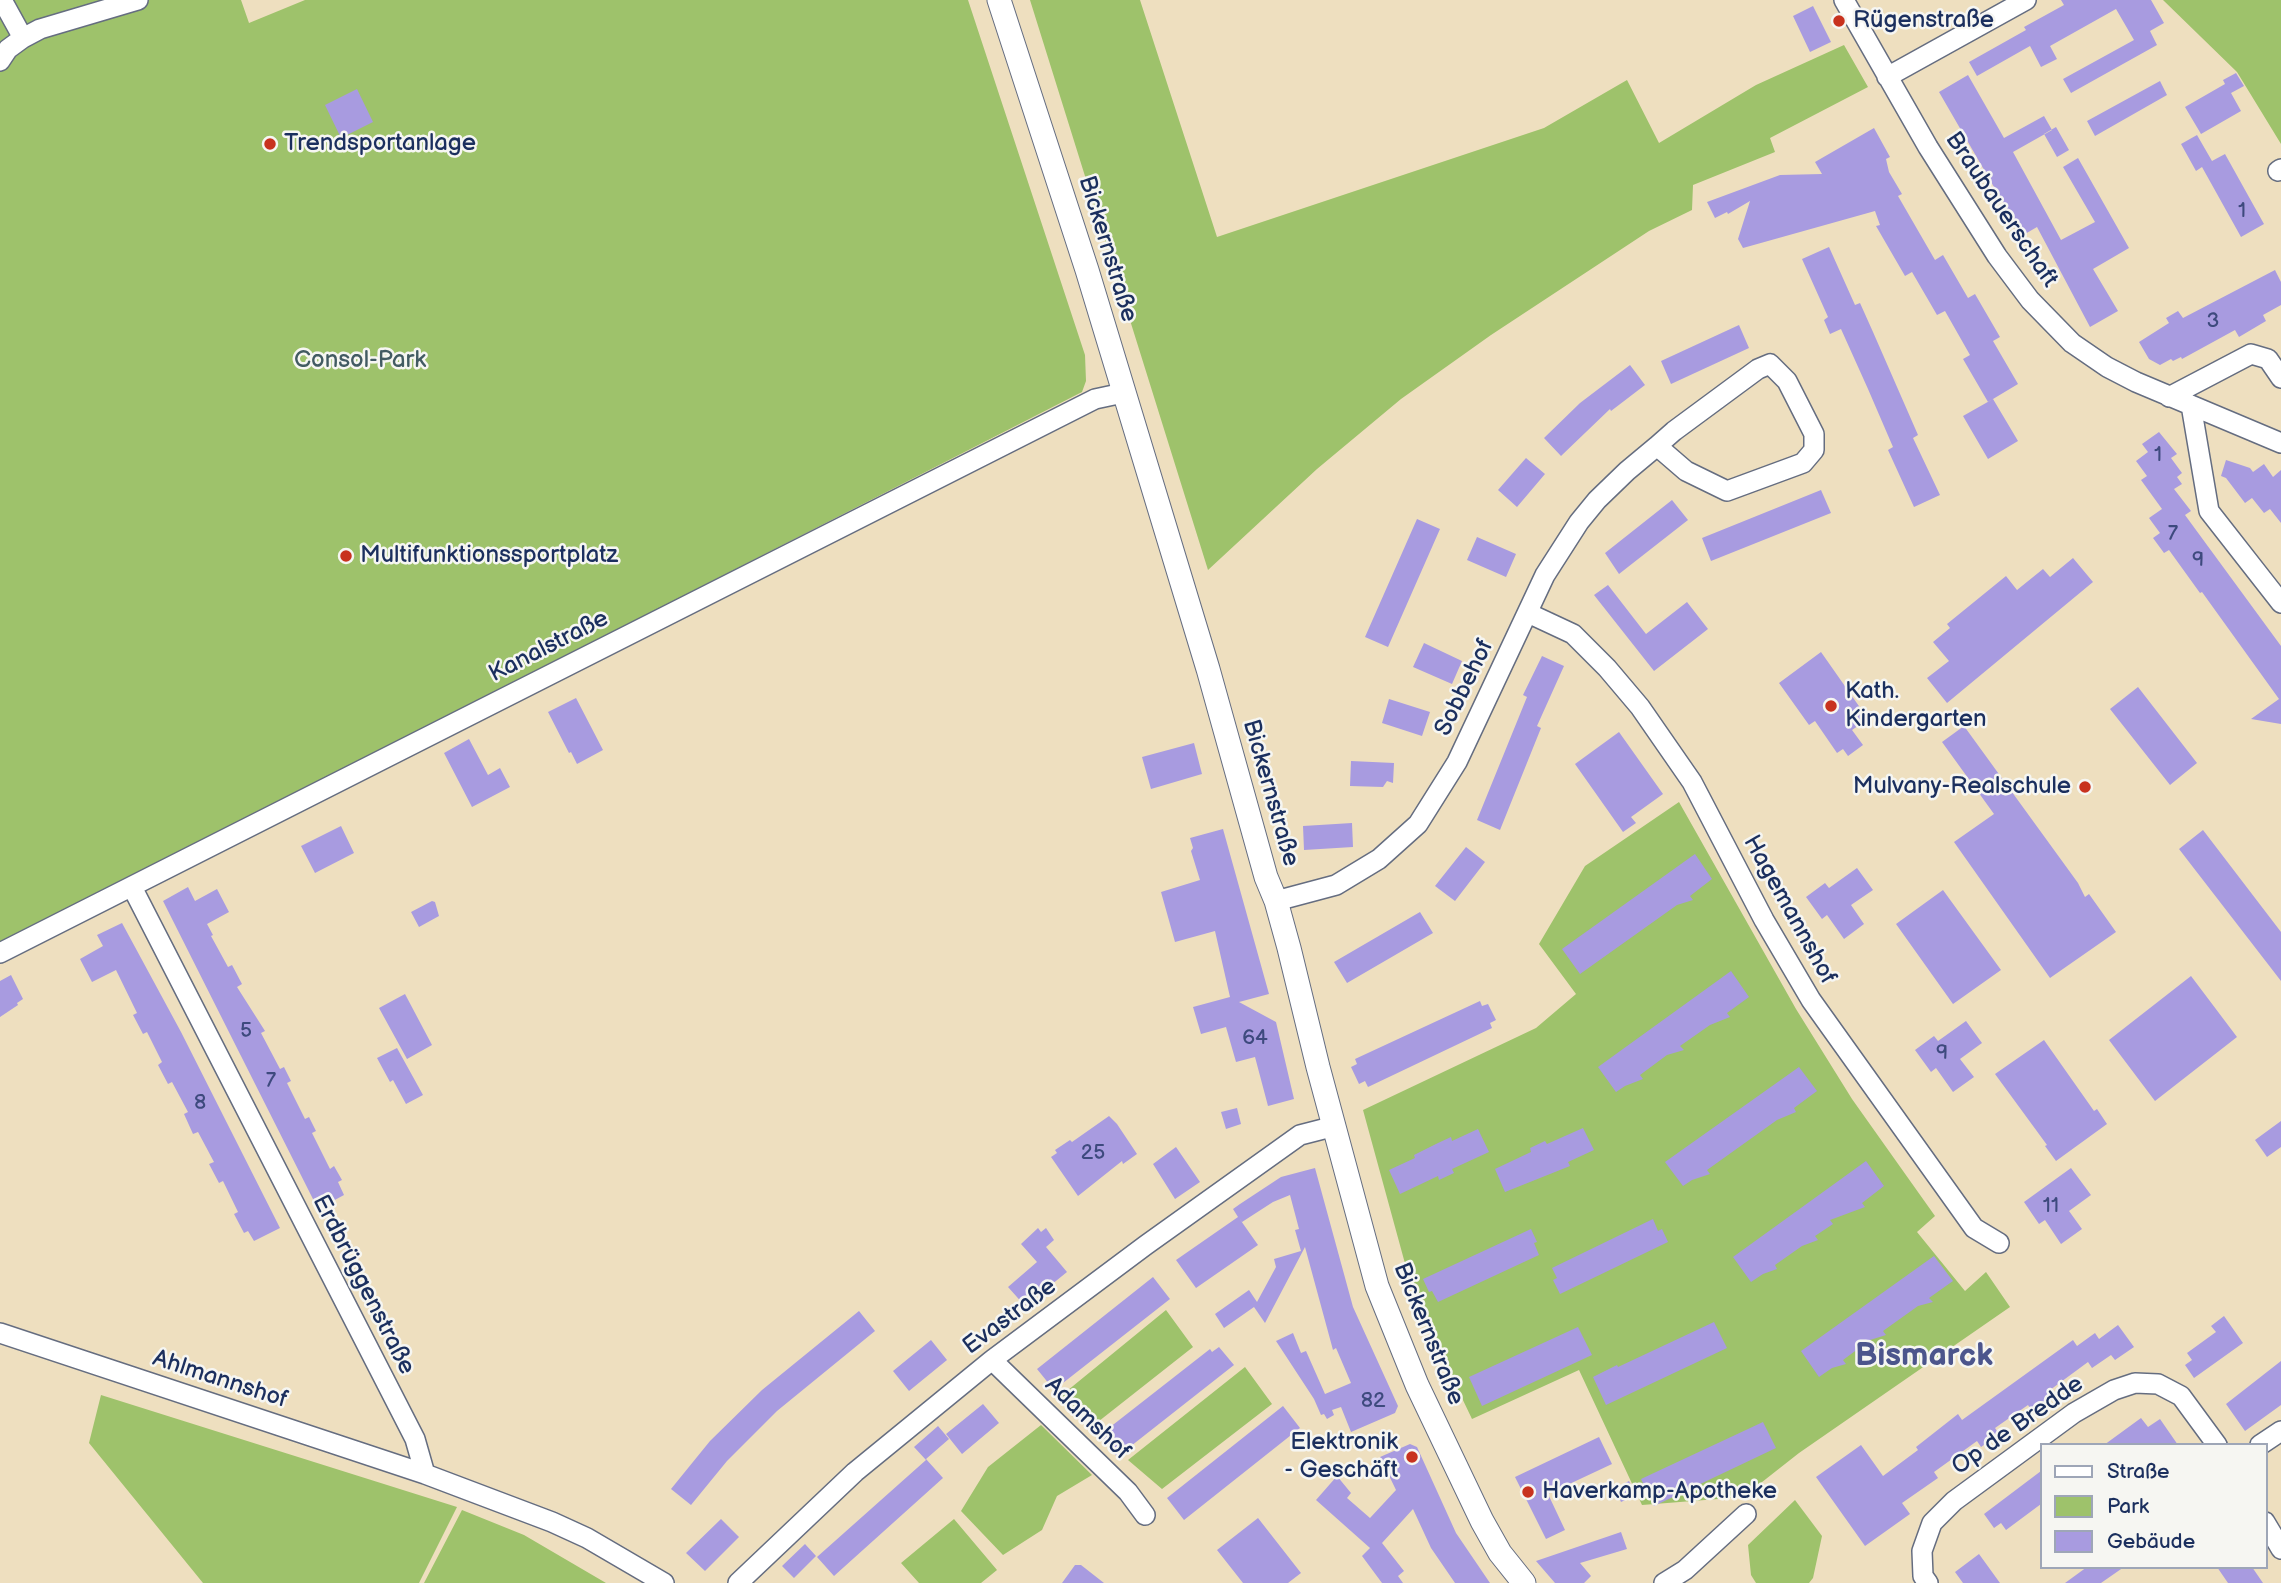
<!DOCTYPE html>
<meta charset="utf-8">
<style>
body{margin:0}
#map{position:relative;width:2281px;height:1583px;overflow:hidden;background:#eedfbf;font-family:"Balsamiq Sans",sans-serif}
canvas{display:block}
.legend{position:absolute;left:2040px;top:1443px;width:228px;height:126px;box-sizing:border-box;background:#f6f6f2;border:2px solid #9ea6b7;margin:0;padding:9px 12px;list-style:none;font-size:21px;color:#1b2f5e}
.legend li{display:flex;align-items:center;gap:14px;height:35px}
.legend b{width:35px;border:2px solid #9ea6b7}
</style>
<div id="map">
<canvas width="2281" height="1583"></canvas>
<ul class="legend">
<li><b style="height:9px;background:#fff"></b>Straße</li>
<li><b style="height:19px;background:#9ec26b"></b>Park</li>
<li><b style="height:19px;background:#a89be0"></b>Gebäude</li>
</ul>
</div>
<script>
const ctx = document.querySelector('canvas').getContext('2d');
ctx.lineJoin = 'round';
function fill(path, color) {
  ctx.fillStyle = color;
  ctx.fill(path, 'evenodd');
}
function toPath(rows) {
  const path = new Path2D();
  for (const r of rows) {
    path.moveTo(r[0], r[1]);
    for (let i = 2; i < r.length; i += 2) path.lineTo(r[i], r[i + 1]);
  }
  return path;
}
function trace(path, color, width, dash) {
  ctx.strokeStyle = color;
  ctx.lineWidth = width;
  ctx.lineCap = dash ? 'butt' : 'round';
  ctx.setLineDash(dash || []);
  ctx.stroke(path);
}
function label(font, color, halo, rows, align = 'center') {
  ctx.font = font + ' "Balsamiq Sans",sans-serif';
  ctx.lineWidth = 5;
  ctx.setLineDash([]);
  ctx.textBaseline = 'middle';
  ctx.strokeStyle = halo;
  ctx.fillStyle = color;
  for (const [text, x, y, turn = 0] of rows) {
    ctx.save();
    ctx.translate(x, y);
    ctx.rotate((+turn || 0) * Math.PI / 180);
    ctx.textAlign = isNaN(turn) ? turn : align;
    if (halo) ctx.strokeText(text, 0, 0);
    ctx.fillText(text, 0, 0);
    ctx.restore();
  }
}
fill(toPath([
 [0,0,241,0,249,23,305,0,968,0,1085,355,1086,381,1082,392,0,945],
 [1030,0,1140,0,1217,237,1544,128,1627,80,1659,143,1756,85,1844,45,1868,87,1770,138,1775,152,1693,185,1692,210,1649,231,1491,335,1401,399,1317,469,1208,570],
 [2163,0,2281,0,2281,144,2237,72],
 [1679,802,1796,1009,1852,1099,1935,1216,1917,1232,1965,1291,1986,1272,2010,1307,1799,1453,1743,1497,1642,1505,1579,1370,1472,1419,1415,1300,1363,1110,1536,1028,1576,994,1539,944,1585,866],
 [1166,1310,1193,1347,1094,1425,1062,1395],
 [1245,1367,1272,1404,1162,1489,1128,1460],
 [101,1395,457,1507,419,1583,203,1583,89,1443],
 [1041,1425,1092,1475,1057,1496,1042,1530,1003,1555,961,1511,988,1467],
 [1795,1500,1822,1536,1813,1578,1809,1583,1756,1583,1751,1575,1748,1545],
 [462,1510,524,1535,606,1583,424,1583],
 [954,1519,997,1570,981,1583,919,1583,901,1563]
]), '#9ec26b');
fill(toPath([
 [2061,0,2151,0,2164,23,2150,31,2157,45,2071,93,2063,79,2134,40,2116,9,2050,46,2057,59,2041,67,2030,46,1977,76,1969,62,2026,30,2024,27,2064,5],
 [1813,6,1831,42,1810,52,1793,16],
 [2236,73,2244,86,2231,93,2241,111,2201,134,2185,107,2225,84,2223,80],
 [1968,75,2004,138,2044,116,2052,130,2013,152,2061,240,2095,222,2063,167,2078,158,2129,248,2093,269,2118,311,2090,327,2037,227,2025,234,2019,223,2016,225,1939,92],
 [2160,81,2167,95,2095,136,2087,121],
 [357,89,373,122,341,138,325,105],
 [2056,127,2069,150,2057,157,2044,134],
 [1874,128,1890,157,1886,159,1889,172,1902,194,1898,196,1935,260,1943,255,1968,298,1975,294,2000,337,1993,341,2018,384,1988,402,1963,359,1970,355,1945,311,1937,315,1912,272,1905,276,1876,226,1880,225,1875,211,1743,248,1738,239,1750,201,1728,214,1727,212,1715,218,1707,202,1780,175,1822,174,1815,162],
 [2197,135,2212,161,2225,154,2264,224,2241,237,2202,167,2196,171,2181,144],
 [1829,247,1855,305,1860,303,1873,332,1918,435,1913,438,1940,495,1914,507,1888,450,1893,447,1868,389,1841,329,1830,334,1824,320,1828,317,1802,259],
 [2275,270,2281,282,2281,305,2263,315,2266,321,2239,337,2235,330,2182,359,2181,357,2173,361,2171,359,2160,365,2149,359,2139,342,2169,323,2166,318,2178,311,2183,318],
 [1739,325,1749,348,1671,384,1661,361],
 [1630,365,1645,385,1611,411,1610,409,1561,456,1544,438,1580,403],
 [1993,399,2018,441,1988,459,1963,416],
 [2159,432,2177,454,2171,458,2182,473,2177,477,2182,484,2174,489,2191,511,2185,515,2281,646,2281,724,2251,719,2279,699,2202,592,2200,593,2169,550,2164,553,2153,538,2160,533,2149,518,2162,509,2141,480,2147,476,2136,461,2148,452,2142,444],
 [1526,458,1545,474,1517,507,1498,490],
 [2226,460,2250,468,2253,472,2264,464,2273,477,2281,470,2281,523,2270,509,2264,513,2252,498,2245,503,2226,478,2221,476],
 [1821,490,1831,513,1711,561,1702,538],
 [1672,500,1688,520,1619,574,1605,553],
 [1417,519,1440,529,1388,647,1365,637],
 [1477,537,1516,554,1506,577,1467,560],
 [2073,558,2093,582,1947,703,1927,678,1949,661,1933,642,1950,628,1947,624,2006,576,2017,590,2043,569,2050,577],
 [1608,585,1646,634,1687,602,1708,629,1654,671,1594,595],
 [1424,643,1462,661,1452,684,1413,667],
 [1821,652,1868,719,1852,730,1863,745,1848,756,1843,749,1837,753,1815,721,1809,725,1779,683],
 [1542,656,1564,666,1537,726,1541,728,1500,830,1477,820,1527,697,1523,695],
 [2138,687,2197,763,2170,785,2110,709],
 [576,698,603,750,577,764,571,752,569,753,548,712],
 [1389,699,1430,712,1422,736,1382,723],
 [1964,726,2078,883,2085,897,2089,894,2116,932,2050,978,1954,842,1994,814,1942,742],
 [1619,732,1663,794,1631,817,1636,823,1623,832,1575,764],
 [469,739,488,775,500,768,510,787,472,807,444,753],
 [1194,743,1202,774,1151,789,1142,757],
 [1351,761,1394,763,1393,783,1387,781,1383,787,1350,786],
 [1352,823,1353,847,1304,850,1303,826],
 [341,826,354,853,315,873,301,846],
 [1223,829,1269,994,1239,1002,1276,1022,1294,1099,1268,1106,1255,1057,1236,1062,1226,1027,1201,1034,1193,1007,1230,997,1215,931,1175,942,1161,892,1200,880,1191,851,1193,848,1190,838],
 [2203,830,2281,932,2281,981,2179,849],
 [1466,847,1485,862,1455,901,1435,886],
 [1695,854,1712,879,1690,896,1693,900,1677,905,1580,974,1562,949],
 [1857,868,1873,890,1851,905,1864,924,1844,939,1827,915,1822,919,1806,897,1825,883,1829,888],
 [188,887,195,901,217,889,229,912,207,924,213,935,211,936,228,967,232,965,242,984,237,987,265,1031,261,1033,280,1069,284,1067,291,1081,287,1083,305,1119,309,1117,316,1131,312,1133,330,1169,334,1166,342,1180,338,1182,344,1195,318,1209,163,901],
 [1943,890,2001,970,1953,1004,1896,924],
 [432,901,435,902,439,916,419,927,411,912],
 [1420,912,1433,933,1347,983,1334,962],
 [122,923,181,1032,280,1228,254,1241,248,1231,244,1233,234,1214,238,1212,223,1181,219,1183,209,1164,214,1162,198,1132,193,1134,184,1114,188,1112,172,1082,168,1084,158,1065,162,1062,147,1032,143,1034,133,1015,137,1013,116,970,92,982,80,959,103,946,97,935],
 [1731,971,1749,997,1727,1013,1730,1017,1710,1025,1680,1046,1684,1050,1667,1055,1640,1075,1643,1079,1625,1086,1616,1092,1598,1067],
 [11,975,23,999,17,1003,18,1005,0,1017,0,981],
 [2191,976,2237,1037,2155,1101,2109,1040],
 [405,994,432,1045,407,1059,379,1008],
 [1480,1001,1482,1006,1488,1004,1496,1020,1490,1023,1492,1028,1368,1087,1365,1081,1359,1084,1351,1067,1357,1064,1355,1059],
 [1966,1021,1982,1043,1960,1059,1974,1077,1953,1092,1936,1068,1931,1072,1915,1050,1934,1036,1938,1041],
 [2044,1040,2094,1111,2097,1109,2107,1124,2056,1161,2045,1146,2047,1145,1995,1074],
 [397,1048,423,1095,406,1104,393,1080,390,1082,377,1058],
 [1799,1067,1817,1091,1794,1108,1796,1112,1777,1120,1707,1170,1710,1174,1692,1180,1683,1186,1665,1162],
 [1237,1108,1241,1124,1226,1129,1221,1112],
 [1109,1116,1117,1124,1137,1154,1123,1164,1122,1161,1078,1196,1051,1157,1057,1153,1055,1150,1070,1140,1072,1142],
 [2281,1121,2281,1147,2267,1157,2255,1140],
 [1583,1128,1594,1150,1568,1162,1570,1166,1505,1192,1495,1169,1531,1152,1530,1148,1545,1141,1547,1144],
 [1478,1129,1489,1152,1452,1169,1454,1173,1439,1180,1438,1176,1400,1194,1389,1170,1415,1158,1414,1155,1438,1143,1451,1137,1452,1141],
 [1176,1147,1200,1182,1175,1199,1153,1164],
 [1866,1161,1884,1186,1862,1203,1865,1207,1830,1220,1833,1224,1815,1236,1818,1240,1802,1246,1775,1265,1777,1269,1763,1274,1751,1282,1733,1257],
 [1315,1168,1353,1307,1398,1406,1395,1413,1351,1432,1341,1407,1332,1410,1334,1415,1327,1419,1324,1414,1321,1415,1314,1399,1276,1341,1293,1333,1301,1353,1306,1351,1325,1394,1351,1383,1336,1348,1333,1350,1305,1247,1265,1323,1254,1307,1224,1328,1215,1314,1249,1290,1257,1302,1276,1267,1274,1259,1301,1251,1295,1230,1299,1229,1290,1195,1273,1202,1242,1222,1239,1218,1258,1245,1196,1288,1176,1260,1238,1217,1233,1209,1240,1204,1281,1177],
 [2071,1168,2091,1195,2069,1211,2082,1229,2061,1244,2045,1220,2039,1224,2024,1202],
 [1653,1219,1658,1231,1662,1229,1668,1242,1560,1294,1553,1280,1557,1278,1552,1268],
 [1038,1228,1041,1232,1046,1228,1054,1240,1046,1247,1067,1272,1025,1306,1008,1287,1037,1262,1021,1244],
 [1531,1229,1537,1242,1534,1243,1539,1255,1438,1302,1432,1291,1429,1292,1423,1279],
 [1934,1256,1953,1281,1929,1298,1933,1302,1918,1306,1883,1331,1886,1335,1870,1340,1843,1360,1846,1364,1832,1368,1819,1377,1801,1351],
 [1153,1277,1170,1299,1054,1390,1037,1369],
 [859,1311,875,1331,777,1411,727,1461,691,1505,671,1489,710,1441,762,1390],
 [2224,1316,2243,1343,2194,1378,2185,1365,2192,1360,2187,1353,2216,1332,2211,1326],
 [1714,1322,1727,1348,1606,1405,1593,1377,1617,1365,1618,1367],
 [2118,1325,2134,1347,2115,1360,2111,1355,2092,1368,2088,1362,2050,1390,2054,1396,2032,1411,2028,1405,1995,1428,1999,1434,1981,1447,1977,1441,1934,1472,1938,1478,1902,1503,1910,1514,1865,1546,1816,1477,1861,1445,1883,1476,1918,1450,1916,1447,1958,1414,1962,1420,2073,1340,2077,1346,2095,1333,2099,1339],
 [1578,1327,1592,1355,1482,1406,1469,1377],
 [931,1340,947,1360,909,1391,893,1371],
 [1219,1347,1234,1365,1117,1457,1100,1435,1210,1349,1212,1352],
 [2281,1361,2281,1405,2245,1431,2226,1404],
 [983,1404,999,1423,962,1454,946,1434],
 [1283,1406,1300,1428,1184,1520,1167,1498],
 [2141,1418,2148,1427,2160,1419,2178,1445,2104,1445],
 [1763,1422,1776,1448,1654,1506,1641,1479],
 [938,1426,949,1439,926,1459,943,1478,834,1576,817,1557,926,1460,914,1447],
 [1599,1437,1612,1464,1548,1494,1565,1530,1546,1539,1515,1477],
 [1410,1444,1417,1447,1456,1533,1490,1583,1455,1583,1431,1548,1413,1509,1382,1543,1404,1571,1398,1576,1403,1583,1382,1583,1362,1556,1370,1548,1316,1500,1337,1476,1351,1493,1347,1498,1370,1518,1396,1490,1380,1457],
 [2041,1471,2041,1504,2006,1530,2001,1523,1994,1528,1984,1514],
 [1629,1481,1636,1495,1621,1502,1615,1488],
 [1258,1518,1301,1573,1288,1583,1243,1583,1217,1550],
 [721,1519,739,1537,705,1571,686,1553],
 [1621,1532,1627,1549,1580,1563,1591,1576,1584,1583,1555,1583,1536,1561],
 [805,1544,816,1556,794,1578,782,1566],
 [1979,1554,2000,1583,1963,1583,1955,1572],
 [1075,1565,1081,1565,1104,1583,1062,1583],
 [2087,1567,2124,1567,2101,1583,2065,1583],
 [2217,1567,2252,1567,2263,1583,2228,1583]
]), '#a89be0');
const minor = toPath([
 [2,0,23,38],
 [1844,0,1928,147,1997,256,2030,300,2072,343,2107,367,2136,382,2281,443],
 [0,61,8,49,23,38,40,29,138,0],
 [1887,77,2026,0],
 [2278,171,2281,169],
 [2169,397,2251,354,2268,359,2281,378],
 [2191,405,2209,511,2281,603],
 [1528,613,1573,634,1607,668,1640,707,1692,782,1764,920,1811,1000,1974,1228,1999,1243],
 [132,887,415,1439,425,1474],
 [1276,901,1336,885,1379,859,1418,824,1457,762,1545,575,1579,522,1597,500,1627,471,1657,446,1686,471,1727,491,1803,463,1814,450,1814,434,1787,381,1770,364,1758,369,1674,431,1657,446],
 [0,953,1095,399,1123,393],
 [0,1333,425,1474,552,1522,587,1538,664,1583],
 [992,1360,1128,1492,1145,1515],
 [2260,1445,2281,1431],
 [2265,1522,2281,1549],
 [738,1583,855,1472,992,1360,1146,1245,1300,1135,1335,1126],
 [1664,1583,1685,1570,1746,1514],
 [1928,1583,1923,1576,1922,1551,1932,1523,1954,1501,2074,1413,2114,1390,2135,1383,2158,1384,2181,1396,2217,1445]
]);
const tertiary = toPath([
 [999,0,1087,270,1208,669,1266,877,1276,901,1289,948,1318,1067,1377,1286,1417,1385,1482,1521,1500,1553,1524,1583]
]);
trace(minor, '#656d80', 22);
trace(tertiary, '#656d80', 25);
trace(minor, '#fff', 19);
trace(tertiary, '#fff', 23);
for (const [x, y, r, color] of [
 [1839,21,7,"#c8321e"],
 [270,144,7,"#c8321e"],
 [346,556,7,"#c8321e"],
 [1831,706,7,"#c8321e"],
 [2085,787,7,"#c8321e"],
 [1412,1457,7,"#c8321e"],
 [1528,1492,7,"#c8321e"]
]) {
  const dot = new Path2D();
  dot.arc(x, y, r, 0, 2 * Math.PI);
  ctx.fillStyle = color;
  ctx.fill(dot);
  trace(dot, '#f6f6f2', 2.5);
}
label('21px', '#3e4a7e', null, [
 ["1",2242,212],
 ["3",2213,322],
 ["1",2158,456],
 ["7",2173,535],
 ["9",2198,561],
 ["5",246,1032],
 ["64",1255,1039],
 ["9",1942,1054],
 ["7",271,1082],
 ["8",200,1104],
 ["25",1093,1154],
 ["11",2051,1207],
 ["82",1373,1402]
]);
label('24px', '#1b2f5e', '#f6f6f2', [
 ["Rügenstraße",1853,21],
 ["Trendsportanlage",284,144],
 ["Multifunktionssportplatz",360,556],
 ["Kath.",1845,692],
 ["Kindergarten",1845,720],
 ["Mulvany-Realschule",2071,787,"right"],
 ["Elektronik",1398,1443,"right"],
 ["- Geschäft",1398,1471,"right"],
 ["Haverkamp-Apotheke",1542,1492]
], 'left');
label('24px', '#1b2f5e', '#f6f6f2', [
 ["Braubauerschaft",2001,210,56],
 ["Bickernstraße",1107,249,73],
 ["Kanalstraße",549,647,-27],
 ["Sobbehof",1465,688,-64],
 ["Bickernstraße",1270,793,74],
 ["Hagemannshof",1789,910,61],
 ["Erdbrüggenstraße",363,1285,63],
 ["Evastraße",1010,1317,-37],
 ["Bickernstraße",1428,1334,68],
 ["Ahlmannshof",220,1380,18],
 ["Adamshof",1087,1419,44],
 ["Op de Bredde",2018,1426,-35]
]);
label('24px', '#425b62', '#f6f6f2', [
 ["Consol-Park",360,361]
]);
label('bold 32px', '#4c558c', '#f6f6f2', [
 ["Bismarck",1924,1357]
]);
</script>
